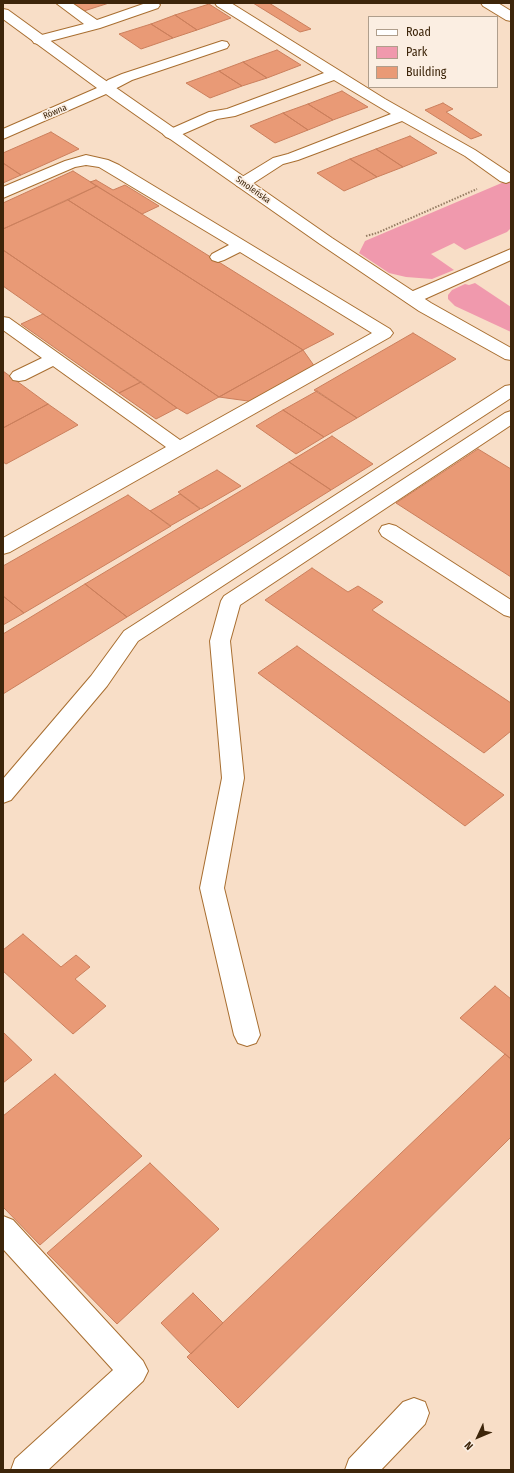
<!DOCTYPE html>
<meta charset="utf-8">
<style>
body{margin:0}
#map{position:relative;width:514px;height:1473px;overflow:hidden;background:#f8dec7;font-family:"Fira Sans Condensed",sans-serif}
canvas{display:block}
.frame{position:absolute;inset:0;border:4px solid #3d250a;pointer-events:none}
.legend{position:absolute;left:368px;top:16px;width:130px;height:72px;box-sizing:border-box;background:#fbeee2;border:1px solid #af9e8c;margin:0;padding:5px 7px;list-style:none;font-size:12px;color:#3d250a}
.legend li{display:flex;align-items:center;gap:8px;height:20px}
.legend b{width:20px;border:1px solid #af9e8c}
.north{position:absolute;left:458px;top:1417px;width:40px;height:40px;-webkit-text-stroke:3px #fbeee2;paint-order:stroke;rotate:226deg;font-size:11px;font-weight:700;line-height:16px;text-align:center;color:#3d250a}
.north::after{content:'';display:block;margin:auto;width:14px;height:18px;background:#3d250a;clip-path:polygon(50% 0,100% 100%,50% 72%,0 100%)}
</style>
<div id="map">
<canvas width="514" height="1473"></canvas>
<div class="frame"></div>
<ul class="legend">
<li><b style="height:5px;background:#fff"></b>Road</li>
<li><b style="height:11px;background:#f099ad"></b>Park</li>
<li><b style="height:11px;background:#e99a76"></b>Building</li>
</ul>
<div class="north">N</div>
</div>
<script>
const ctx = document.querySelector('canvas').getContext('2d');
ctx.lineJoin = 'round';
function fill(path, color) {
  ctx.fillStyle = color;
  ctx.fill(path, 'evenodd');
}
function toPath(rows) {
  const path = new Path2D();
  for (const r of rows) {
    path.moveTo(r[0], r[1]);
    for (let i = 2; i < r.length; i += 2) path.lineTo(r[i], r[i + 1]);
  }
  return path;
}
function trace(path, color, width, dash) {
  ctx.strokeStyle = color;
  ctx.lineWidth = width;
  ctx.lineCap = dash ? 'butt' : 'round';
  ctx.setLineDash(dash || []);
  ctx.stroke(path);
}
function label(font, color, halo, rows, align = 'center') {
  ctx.font = font + ' "Fira Sans Condensed",sans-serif';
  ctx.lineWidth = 3.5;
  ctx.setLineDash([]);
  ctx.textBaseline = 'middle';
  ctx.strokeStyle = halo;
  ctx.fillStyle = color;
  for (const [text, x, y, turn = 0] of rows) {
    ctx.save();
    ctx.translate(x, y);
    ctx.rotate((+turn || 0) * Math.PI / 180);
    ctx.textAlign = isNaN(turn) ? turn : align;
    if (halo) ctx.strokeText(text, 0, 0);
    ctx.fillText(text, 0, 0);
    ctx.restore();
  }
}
fill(toPath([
 [511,179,511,228,507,232,465,250,454,243,431,254,454,270,432,279,406,277,389,273,359,253,365,241],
 [475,283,511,307,511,332,455,306,448,299,448,295,452,290,465,284,469,285]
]), '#f099ad');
const building = toPath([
 [72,3,109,3,84,11,72,3],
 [253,3,269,3,311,29,300,32,253,3],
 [209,4,231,18,197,30,175,15,209,4],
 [175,15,197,30,173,38,151,24,175,15],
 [151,24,173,38,141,49,119,34,151,24],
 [277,50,301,65,267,78,243,62,277,50],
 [243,62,267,78,242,86,219,71,243,62],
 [219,71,242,86,210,98,186,83,219,71],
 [342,91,368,107,333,120,308,104,342,91],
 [443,103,453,109,446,112,482,135,471,139,425,110,443,103],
 [308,104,333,120,308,130,283,113,308,104],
 [283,113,308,130,275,143,250,126,283,113],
 [51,132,79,149,21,175,3,163,3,153,51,132],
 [410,136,437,153,403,167,376,149,410,136],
 [376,149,403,167,377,177,350,159,376,149],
 [350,159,377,177,344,191,317,173,350,159],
 [3,163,21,175,3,183,3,163],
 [73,171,97,186,3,229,3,203,73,171],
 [96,180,113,190,125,185,159,206,142,214,90,182,96,180],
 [97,186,334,334,303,350,68,200,97,186],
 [68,200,303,350,219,397,3,250,3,229,68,200],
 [3,250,219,397,187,414,177,408,3,286,3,250],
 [43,314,141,382,119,393,21,324,43,314],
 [413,333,456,359,357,418,314,390,413,333],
 [303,350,315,367,251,403,248,401,219,397,303,350],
 [3,371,48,404,3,428,3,371],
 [141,382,177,408,156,419,119,393,141,382],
 [317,391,357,418,324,437,283,410,317,391],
 [48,404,78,425,6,464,3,462,3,428,48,404],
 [283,410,324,437,296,454,256,426,283,410],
 [332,436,373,464,331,490,289,462,332,436],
 [478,449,511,469,511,577,396,503,478,449],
 [289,462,331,490,127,617,85,584,289,462],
 [217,470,241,486,201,509,178,492,217,470],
 [180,494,200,509,170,526,150,511,180,494],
 [128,495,171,526,24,613,3,596,3,566,128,495],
 [312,568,348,592,358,586,383,602,372,610,511,703,511,731,484,753,265,600,312,568],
 [85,584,127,617,3,694,3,634,85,584],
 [3,596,24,613,3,625,3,596],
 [297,646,504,795,465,826,258,673,297,646],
 [23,934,61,967,76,955,90,967,75,979,106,1006,73,1034,3,971,3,950,23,934],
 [495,986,511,999,511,1059,460,1018,495,986],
 [3,1032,32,1060,3,1083,3,1032],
 [505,1054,511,1059,511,1137,238,1408,187,1357,505,1054],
 [55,1074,142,1156,40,1245,3,1207,3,1116,55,1074],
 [150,1163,219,1229,117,1324,47,1253,150,1163],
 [193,1293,223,1323,191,1354,161,1323,193,1293]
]);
fill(building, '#e99a76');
trace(building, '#cb7f5c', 1);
const lane = toPath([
 [56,3,72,3,97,20,146,3,158,3,160,5,158,8,100,28,39,44,34,43,32,40,34,37,84,24,56,3],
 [215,3,231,3,385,99,475,150,511,174,511,181,506,183,500,181,465,156,402,121,298,160,283,164,249,186,243,188,237,186,235,183,237,180,273,158,288,154,391,114,334,80,235,116,217,119,176,137,171,139,166,137,163,134,166,131,209,112,227,109,324,73,217,6,215,3],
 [222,41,227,42,229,45,227,48,132,80,111,91,106,92,101,91,99,88,108,80,122,74,222,41],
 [86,155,108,160,119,165,390,329,393,333,390,337,10,552,3,554,3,538,166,447,53,366,25,380,19,381,13,380,10,376,13,372,42,358,3,330,3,317,9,318,180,440,372,333,240,252,224,260,218,262,212,260,210,257,212,254,229,245,99,167,86,165,75,167,3,198,3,187,65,161,86,155],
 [511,249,511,260,418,302,412,303,406,302,404,298,406,294,511,249],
 [511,385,511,398,138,641,107,686,11,800,3,803,3,779,91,676,124,631,505,386,511,385],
 [511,411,511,425,240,605,230,641,244,778,224,888,260,1035,256,1043,247,1046,238,1043,234,1035,200,888,222,778,210,641,221,601,224,596,505,413,511,411],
 [389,524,396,526,511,600,511,617,504,615,382,536,379,531,382,526,389,524],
 [3,1216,13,1220,143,1361,148,1371,143,1381,48,1470,11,1470,15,1459,113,1370,3,1249,3,1216],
 [414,1398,425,1402,429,1413,425,1424,381,1470,345,1470,349,1459,403,1402,414,1398]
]);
const street = toPath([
 [3,9,8,10,99,76,332,238,431,303,511,348,511,360,505,359,419,311,320,244,106,94,3,139,3,129,97,88,3,19,3,9]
]);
const secondary = toPath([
 [481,3,498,3,511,11,511,21,506,20,483,6,481,3]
]);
trace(lane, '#a86e30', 2);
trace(street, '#a86e30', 2);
trace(secondary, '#a86e30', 2);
trace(toPath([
 [366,236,377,233,477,189]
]), '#967d64', 2, [1.5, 1.5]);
fill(lane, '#fff');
fill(street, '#fff');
fill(secondary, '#fff');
label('9px', '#3d250a', '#fbeee2', [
 ["Równa",55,112,-23],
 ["Smoleńska",253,190,35]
]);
</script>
